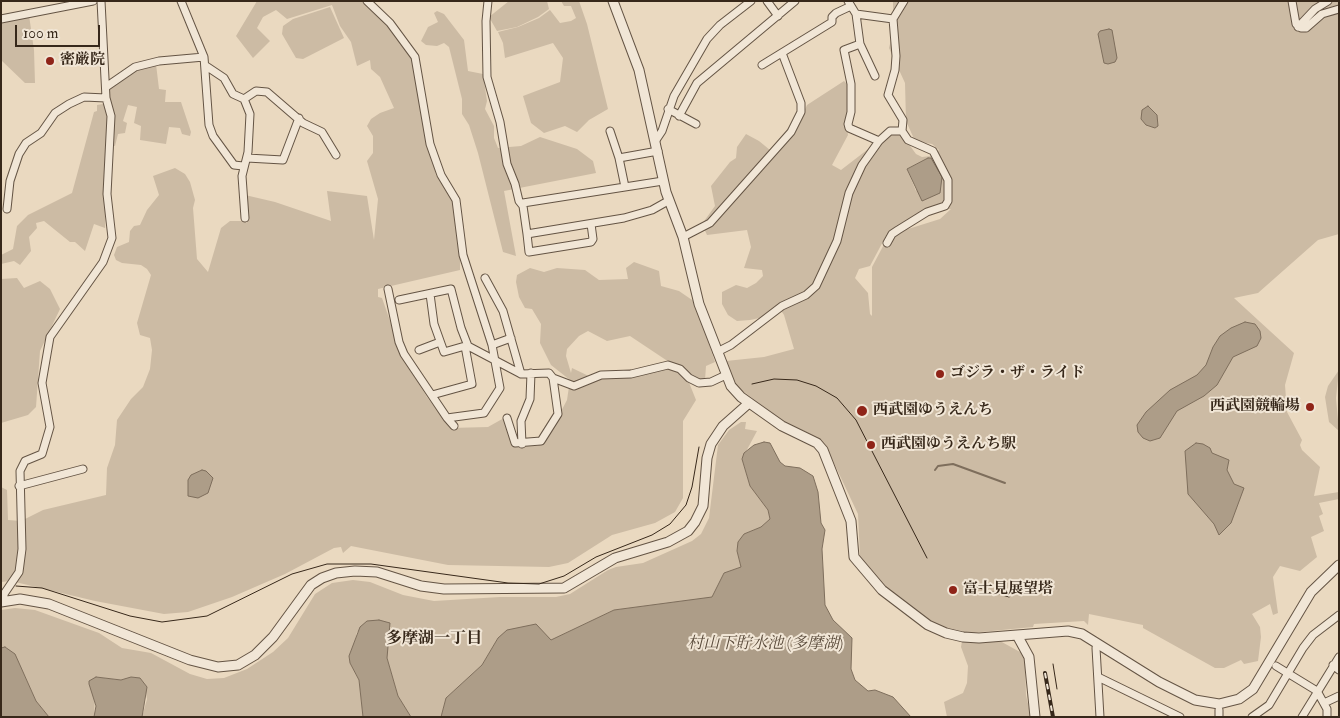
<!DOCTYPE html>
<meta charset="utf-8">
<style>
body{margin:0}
#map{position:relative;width:1340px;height:718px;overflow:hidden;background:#ead9c0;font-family:"IM FELL Double Pica",serif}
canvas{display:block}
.frame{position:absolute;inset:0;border:2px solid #37281a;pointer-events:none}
.scale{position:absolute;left:15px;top:25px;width:85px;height:22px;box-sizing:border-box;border:2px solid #37281a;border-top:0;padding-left:6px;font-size:15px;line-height:18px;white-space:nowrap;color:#37281a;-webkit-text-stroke:4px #f1e6d6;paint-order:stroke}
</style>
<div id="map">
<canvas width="1340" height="718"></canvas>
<div class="frame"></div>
<div class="scale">100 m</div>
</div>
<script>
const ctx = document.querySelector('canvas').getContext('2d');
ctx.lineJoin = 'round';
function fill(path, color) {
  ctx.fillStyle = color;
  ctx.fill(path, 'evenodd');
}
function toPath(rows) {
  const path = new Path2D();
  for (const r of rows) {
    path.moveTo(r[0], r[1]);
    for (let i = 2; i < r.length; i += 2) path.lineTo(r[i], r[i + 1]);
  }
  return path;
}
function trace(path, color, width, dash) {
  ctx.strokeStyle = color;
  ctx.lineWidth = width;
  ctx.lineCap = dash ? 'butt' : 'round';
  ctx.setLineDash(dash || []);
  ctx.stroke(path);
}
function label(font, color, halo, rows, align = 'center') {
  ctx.font = font + ' "IM FELL Double Pica","Noto Serif JP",serif';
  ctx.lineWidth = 4;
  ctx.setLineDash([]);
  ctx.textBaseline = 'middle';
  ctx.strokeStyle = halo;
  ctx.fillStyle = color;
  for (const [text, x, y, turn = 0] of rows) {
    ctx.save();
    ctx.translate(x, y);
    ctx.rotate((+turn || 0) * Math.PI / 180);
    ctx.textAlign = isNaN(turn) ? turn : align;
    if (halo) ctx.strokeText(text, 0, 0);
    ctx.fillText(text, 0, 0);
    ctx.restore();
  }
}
fill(toPath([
 [257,1,368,1,393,22,414,61,419,96,436,175,453,201,460,235,460,270,378,289,378,297,382,298,403,358,427,397,450,428,488,427,504,418,513,445,537,446,545,442,567,400,570,380,551,365,540,343,541,324,532,309,525,308,519,297,516,282,517,275,530,268,544,272,557,268,585,270,599,280,628,279,626,268,634,262,659,271,661,286,679,291,695,302,715,362,706,366,705,380,700,381,690,376,630,336,607,341,588,331,579,336,567,349,566,356,571,373,572,368,595,379,669,367,681,372,688,380,696,400,683,421,683,498,675,512,655,523,612,535,568,563,549,567,448,565,351,546,343,553,341,547,334,548,285,574,232,597,188,612,164,614,95,601,11,581,1,582,1,487,7,490,8,520,21,521,43,510,106,495,107,468,115,445,117,420,131,399,143,387,150,369,152,350,150,338,140,335,137,323,151,275,147,269,141,265,122,263,116,260,114,255,117,247,129,242,130,231,134,226,140,225,147,210,159,195,153,176,175,168,185,174,190,182,195,200,193,208,197,259,208,272,221,228,230,221,243,221,247,223,245,195,275,202,331,221,327,191,367,196,374,240,378,199,367,161,373,153,373,136,367,126,371,119,380,113,394,108,380,77,371,69,370,60,357,66,351,42,340,26,332,5,287,19,276,10,263,17,257,28,270,41,253,58,236,36],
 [509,1,547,1,549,9,538,17,517,27,497,31,489,17],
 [561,1,579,1,587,24,608,109,589,120,577,132,565,126,544,133,531,123,523,96,560,82,563,58,553,43,505,58,503,43,498,32,518,27,539,18,550,10,560,23,571,21,576,18,571,6,564,6],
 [893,1,1339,1,1339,234,1318,240,1258,293,1234,298,1294,353,1285,385,1287,412,1302,440,1300,445,1302,450,1320,467,1314,496,1339,492,1339,499,1319,503,1323,514,1319,516,1324,531,1311,537,1317,557,1300,571,1280,566,1273,577,1278,613,1273,615,1270,604,1252,614,1260,627,1261,637,1258,661,1244,664,1241,660,1224,668,1215,668,1143,628,1143,625,1089,614,1088,625,1084,621,1034,624,1033,627,971,633,944,627,929,620,884,586,860,557,858,514,825,444,817,437,786,423,736,386,726,361,764,357,794,349,784,315,778,306,764,317,750,320,737,321,728,315,722,304,722,292,736,285,747,288,756,283,763,276,762,270,744,268,751,247,747,230,707,235,702,224,715,206,711,186,730,162,736,158,737,147,746,134,759,141,770,150,789,127,802,116,807,105,844,81,848,85,850,93,846,124,848,135,832,165,841,170,889,133,898,133,903,136,916,154,922,157,931,156,939,150,932,144,915,141,906,121,905,83,889,48,893,32],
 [928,158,931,158,916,191,907,169],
 [951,209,940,219,889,235,872,267,872,316,870,314,868,293,855,278,859,269,870,266,887,234,927,212],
 [330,7,344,38,303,59,296,58,282,34,283,26,293,19],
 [437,11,444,14,464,40,468,71,483,74,487,101,485,109,494,126,494,138,498,148,521,146,540,137,577,149,593,161,596,173,504,191,516,256,503,252,478,153,469,125,462,114,462,99,449,47,444,43,437,46,426,45,421,41,428,27,438,22,434,13],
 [29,15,34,50,35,83,25,83,1,60,1,23],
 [156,64,159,89,166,90,165,102,181,102,191,132,190,136,182,134,180,128,169,127,166,144,140,140,141,126,134,123,137,107,128,105,123,121,127,123,125,133,118,134,115,146,108,145,105,228,94,224,85,251,75,242,70,242,44,221,36,223,37,228,29,237,31,251,20,265,14,261,1,264,1,255,13,249,17,226,28,215,72,193,94,112,97,111,97,105,103,104,107,98,107,88,133,69],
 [17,278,24,288,40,281,50,289,60,309,40,351,36,407,28,415,1,423,1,279],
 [1339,370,1336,398,1339,431,1329,422,1325,397,1328,386],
 [741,422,746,422,745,429,757,431,742,459,750,486,768,510,770,519,761,527,744,534,737,551,741,567,724,573,712,598,614,610,551,640,498,638,482,665,446,698,441,717,411,717,398,696,387,658,387,645,391,627,357,632,354,646,349,656,350,663,359,680,363,717,142,717,147,699,144,683,136,677,121,680,96,677,94,717,49,717,36,701,25,676,5,647,1,648,1,610,15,608,35,610,99,633,122,648,151,653,190,674,207,679,224,678,247,669,273,652,288,638,315,594,332,583,353,580,370,582,403,595,434,601,500,597,556,597,570,594,608,570,616,567,643,563,692,541,701,534,709,518,718,445,729,430],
 [962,641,1000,641,1020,652,1025,658,1026,695,1031,717,947,717,944,702,963,693,967,683,968,666,961,647]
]), '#ccbba4');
const water = toPath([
 [1109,29,1112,30,1117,58,1115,62,1108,64,1104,63,1098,34,1100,31,1109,29],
 [1148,106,1157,115,1158,126,1155,128,1146,125,1141,119,1142,110,1148,106],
 [928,158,931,158,942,177,940,193,922,201,907,169,928,158],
 [1245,322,1255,324,1260,331,1261,338,1257,346,1233,357,1217,385,1204,396,1177,411,1160,438,1150,441,1143,438,1138,432,1137,425,1146,412,1170,390,1197,375,1206,365,1213,347,1220,336,1231,328,1245,322],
 [764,442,770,443,780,462,785,466,800,468,813,476,818,492,821,523,825,530,822,549,825,605,833,620,852,638,851,669,855,680,868,691,875,690,893,697,911,717,441,717,446,698,482,665,498,638,507,630,536,624,551,640,614,610,712,597,724,573,741,567,737,551,738,542,744,534,761,527,770,519,768,510,750,486,742,459,744,453,754,445,764,442],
 [1196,443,1203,444,1210,448,1212,453,1229,460,1227,470,1234,484,1244,488,1231,523,1219,535,1214,524,1188,494,1185,451,1196,443],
 [202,470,206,471,213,478,208,493,198,498,188,496,188,480,191,475,202,470],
 [379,620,390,623,387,658,398,696,411,717,363,717,359,680,350,663,349,656,360,627,367,621,379,620],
 [5,647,15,654,36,701,49,717,1,717,1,648,5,647],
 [96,677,121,680,131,677,140,678,147,687,142,717,94,717,96,706,89,684,89,681,96,677]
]);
fill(water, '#ad9d88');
trace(water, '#7e6e5c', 1);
trace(toPath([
 [935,470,938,466,953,464,1005,483]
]), '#7e6e5c', 2);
const minor = toPath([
 [181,1,204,57,209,125,213,136,234,165,243,166],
 [367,1,390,23,415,57,430,144,441,175,456,200,463,255,492,345,500,388,484,413,447,418,404,354,399,342,388,289],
 [488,1,486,21,487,77,500,122,507,164,515,184,519,201,523,206,527,234,624,218,652,210,668,201],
 [767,1,778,16],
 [848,1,856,14,893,19],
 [1292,1,1296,24,1301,28,1306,28,1322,14,1339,9],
 [856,14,860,44,875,76],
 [1,19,93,1],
 [1298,27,1315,9,1328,1],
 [860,44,844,50,851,84,851,112,848,124,849,128,879,141],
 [762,65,832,22,832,17,836,13,851,6],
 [206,66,224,78,233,94,244,99,250,114,248,152,242,176,245,218],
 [106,87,135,67,159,61,204,57],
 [244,99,256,91,267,92,303,123,322,132,336,155],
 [668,109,696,124],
 [679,116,697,83,795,1],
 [610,131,619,158,625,187],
 [656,140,662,131,674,96,707,39,720,25,751,1],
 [247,158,283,160,299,118],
 [619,158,658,151],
 [523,203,663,181],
 [7,209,10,181,19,154,26,143,41,133,55,113,69,104,84,97,106,98],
 [527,234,529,252,591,242,593,239,591,224],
 [683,237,710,223,791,132,801,112,801,103,782,53],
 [887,243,892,234,898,230,927,212,945,206,948,201,948,180,933,151,908,140,902,131,903,120,888,95,895,70,896,56,893,19,904,1],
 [485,278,503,311,521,374],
 [430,294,434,324,444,352,465,346],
 [399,300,451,289,461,328,468,346,521,374,549,373,553,378,574,386,601,375,631,374,668,365,680,369,689,378,699,383,711,382,726,375],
 [492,345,511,338],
 [419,350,440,342],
 [717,352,731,345,782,306,806,295,816,286,837,241,849,193,862,165,879,141,890,131,902,131],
 [432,395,472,384,465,346,468,346],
 [447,418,454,426],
 [507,418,515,443,541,441,558,414,553,378],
 [522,444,521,421,530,399,531,373],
 [19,486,83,469],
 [4,601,4,594,19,572,22,549,20,471,25,461,42,454,50,427,42,383,50,337,103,262,112,238,107,194,111,116,106,98,101,1],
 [1096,648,1100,717],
 [1333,665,1339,670],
 [1276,666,1317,691,1327,709,1327,717],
 [1098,677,1180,717],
 [1324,703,1339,696],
 [1219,710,1219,717],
 [1252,717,1269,705,1303,648,1313,635,1339,615],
 [1302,717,1339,657]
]);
const tertiary = toPath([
 [613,1,639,70,666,192,683,237,699,304,731,386,741,397,782,426,817,443,823,450,851,521,854,557,882,590,928,625,946,633,963,637,979,638,1068,631,1082,634,1159,682,1195,700,1219,704,1239,699,1253,689,1311,592,1339,565],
 [1,602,20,599,49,604,190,660,218,667,238,665,255,655,273,637,311,585,322,578,336,573,355,571,377,572,421,586,444,589,564,588,615,558,668,542,688,531,695,522,703,506,707,458,711,444,723,426,749,403],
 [1017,635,1029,657,1035,717]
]);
trace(minor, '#645444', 9);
trace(tertiary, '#645444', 11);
trace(minor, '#f1e6d6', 7);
trace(tertiary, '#f1e6d6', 9);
trace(toPath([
 [752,384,774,379,797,380,816,386,837,398,856,420,927,558],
 [16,586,42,588,130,616,162,622,207,616,292,574,327,564,371,564,508,583,539,584,564,576,596,557,652,535,670,524,686,505,692,487,699,447],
 [976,587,1009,597],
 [1053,664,1057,689]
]), '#37281a', 1);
const rail = toPath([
 [1045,673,1053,717]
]);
trace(rail, '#37281a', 4);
trace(rail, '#f1e6d6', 2, [5.5]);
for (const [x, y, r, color] of [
 [50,61,5,"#8f2418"],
 [940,374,5,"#8f2418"],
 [1310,407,5,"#8f2418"],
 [862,411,6,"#8f2418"],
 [871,445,5,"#8f2418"],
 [953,590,5,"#8f2418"]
]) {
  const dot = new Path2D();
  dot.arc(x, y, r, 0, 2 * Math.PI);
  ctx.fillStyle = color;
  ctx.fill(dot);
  trace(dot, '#f1e6d6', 2);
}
label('bold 15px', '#37281a', '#f1e6d6', [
 ["密厳院",60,61],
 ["ゴジラ・ザ・ライド",950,374],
 ["西武園競輪場",1300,407,"right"],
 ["西武園ゆうえんち",873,411],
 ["西武園ゆうえんち駅",881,445],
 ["富士見展望塔",963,590]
], 'left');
label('bold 16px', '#37281a', '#f1e6d6', [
 ["多摩湖一丁目",434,640]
]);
label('italic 16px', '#5a4b3b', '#f1e6d6', [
 ["村山下貯水池 (多摩湖)",765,645]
]);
</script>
